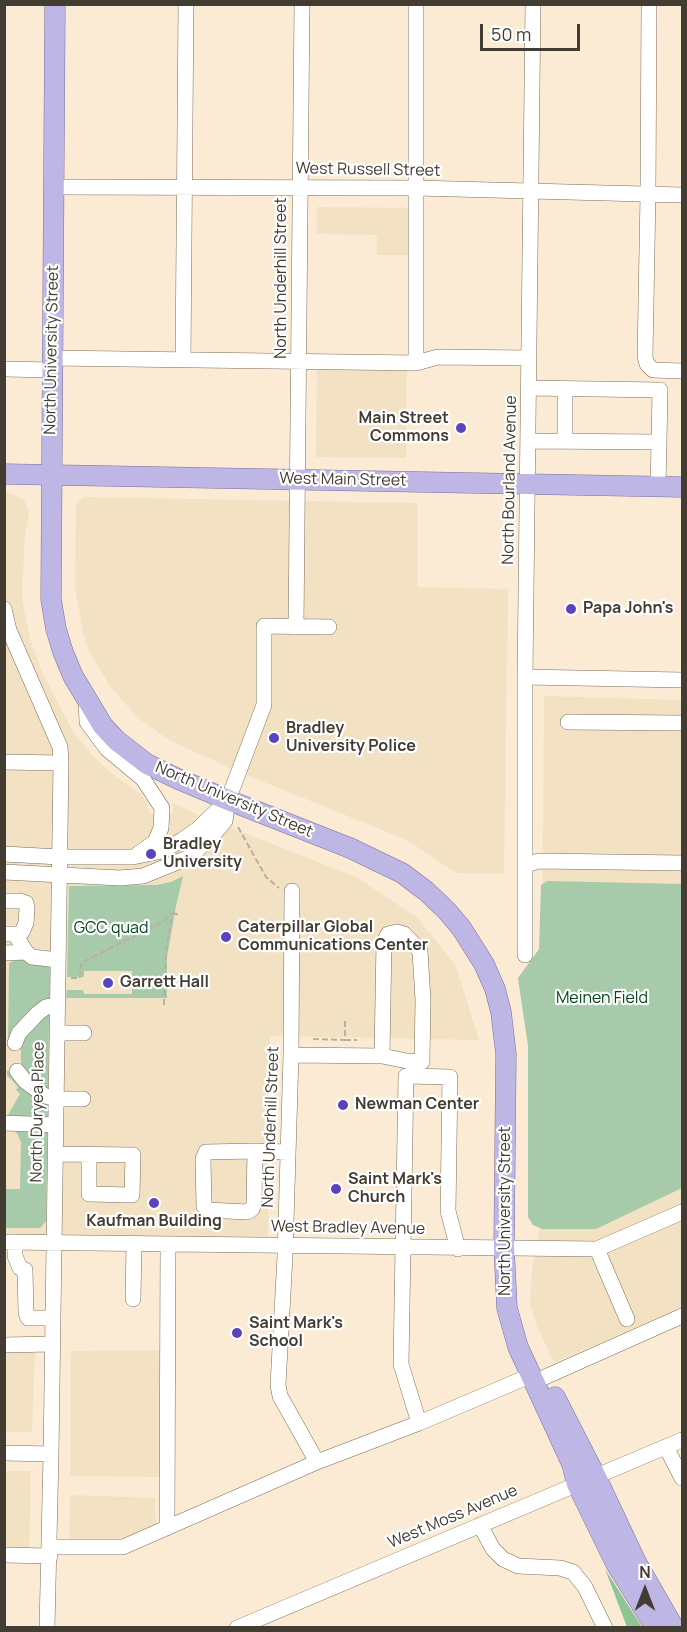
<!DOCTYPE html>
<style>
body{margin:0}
#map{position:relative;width:687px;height:1632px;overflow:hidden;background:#fbebd4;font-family:Manrope,sans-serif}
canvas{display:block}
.frame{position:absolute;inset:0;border:6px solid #423c32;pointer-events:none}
.north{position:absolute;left:615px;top:1560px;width:60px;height:60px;-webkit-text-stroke:4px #fff;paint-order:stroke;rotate:0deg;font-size:16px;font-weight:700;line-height:24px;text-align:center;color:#423c32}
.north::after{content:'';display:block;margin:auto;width:21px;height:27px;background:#423c32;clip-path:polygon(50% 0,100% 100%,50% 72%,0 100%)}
.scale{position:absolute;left:480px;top:24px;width:100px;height:27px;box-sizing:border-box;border:3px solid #423c32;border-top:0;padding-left:8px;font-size:18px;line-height:21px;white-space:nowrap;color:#423c32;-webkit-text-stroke:4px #fff;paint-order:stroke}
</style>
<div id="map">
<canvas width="687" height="1632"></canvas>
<div class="frame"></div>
<div class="north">N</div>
<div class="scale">50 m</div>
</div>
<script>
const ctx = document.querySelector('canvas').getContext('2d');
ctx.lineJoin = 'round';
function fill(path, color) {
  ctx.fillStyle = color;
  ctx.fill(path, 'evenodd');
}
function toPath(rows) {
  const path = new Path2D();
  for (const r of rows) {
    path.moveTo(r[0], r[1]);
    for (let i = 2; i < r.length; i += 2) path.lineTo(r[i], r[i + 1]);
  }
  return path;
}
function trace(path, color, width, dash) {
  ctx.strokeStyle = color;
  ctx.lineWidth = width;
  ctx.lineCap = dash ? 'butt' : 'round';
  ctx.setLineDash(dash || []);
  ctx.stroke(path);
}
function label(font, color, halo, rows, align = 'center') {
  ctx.font = font + ' Manrope,sans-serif';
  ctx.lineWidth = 4.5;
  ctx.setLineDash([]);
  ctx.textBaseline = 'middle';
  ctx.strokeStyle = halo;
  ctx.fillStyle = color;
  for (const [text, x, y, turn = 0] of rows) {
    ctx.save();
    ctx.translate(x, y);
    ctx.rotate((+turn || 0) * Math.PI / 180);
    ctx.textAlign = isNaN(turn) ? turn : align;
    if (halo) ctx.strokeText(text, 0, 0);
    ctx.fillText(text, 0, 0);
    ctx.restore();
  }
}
fill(toPath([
 [317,207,411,208,410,255,377,255,377,235,317,234],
 [317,368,407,368,406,458,316,457],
 [5,493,12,494,24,500,29,513,25,533,22,598,30,639,43,674,74,733,95,758,115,776,141,794,147,803,150,814,173,814,173,803,201,816,356,877,418,918,456,966,479,1040,270,1036,268,1245,5,1242],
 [84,497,418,503,417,587,508,589,504,874,456,873,407,840,239,772,171,741,138,718,110,686,90,653,83,633,75,587,76,504],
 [544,696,682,700,682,1307,554,1363,536,1324,530,1303,532,1270,540,1227],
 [161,1350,160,1477,70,1476,71,1351],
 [5,1352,35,1352,32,1432,5,1432],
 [5,1471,31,1471,29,1553,5,1553],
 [70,1495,155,1498,155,1516,159,1529,121,1542,69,1541]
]), '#f3e1c3');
fill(toPath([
 [183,876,176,906,167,957,167,998,66,998,67,990,83,990,84,994,132,994,132,971,84,971,84,977,67,977,69,886,156,885,171,882],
 [547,881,682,884,682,1188,596,1229,542,1229,533,1225,528,1217,528,1046,518,978,539,949,541,885],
 [18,959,50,962,46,1221,40,1228,5,1228,5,1189,20,1189,21,1142,8,1115,20,1094,16,1090,18,1087,7,1075,7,1071,21,1070,21,1044,8,1043,9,963]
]), '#a7caab');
fill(toPath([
 [605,1569,642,1627,627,1627]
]), '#8dc596');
const minor = toPath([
 [649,4,648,194,645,357,647,364,653,370,682,371],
 [53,187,416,188,682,195],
 [52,358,416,363,438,357,529,358],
 [183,360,186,4],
 [416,363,416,4],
 [4,369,53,370],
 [528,441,659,442,660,390,529,388],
 [565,441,565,389],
 [658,486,659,442],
 [4,609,9,630,60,747,61,763,51,1454,47,1628],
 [296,627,302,4],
 [525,677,682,680],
 [86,698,87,722,107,749,143,779,162,808,161,828,155,842,138,854],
 [568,722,682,723],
 [4,762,61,763],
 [4,854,60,857,133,857,162,851,182,840,198,829,228,800],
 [525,865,539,861,682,863],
 [4,872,120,878,143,876,190,857,212,836,225,821,228,800,264,705,264,626,329,627],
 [292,891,291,1055,285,1256,278,1385,280,1396,317,1462],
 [4,901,20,901,26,903,27,908,26,923,22,932,19,934,4,934],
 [15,934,26,952,32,957,58,960],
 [4,953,26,952],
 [525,955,525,677,533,4],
 [57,1033,84,1033],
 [15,1043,19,1033,38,1013,46,1007,58,1005],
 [291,1055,382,1056,407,1061,422,1062,423,1000,420,951,404,934,397,932,388,934,384,942,382,1056],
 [17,1071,25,1081,45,1096,57,1099,83,1099],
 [4,1123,56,1125],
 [255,1151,254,1204,252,1209,247,1212,207,1210,204,1206,203,1159,206,1152,255,1151,288,1152],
 [56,1154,133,1155,132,1195,89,1194,89,1155],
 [4,1242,597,1249,682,1212],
 [15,1242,15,1256,20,1268,25,1270,26,1313,28,1318,52,1318],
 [597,1249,627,1319],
 [133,1299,134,1244],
 [4,1345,52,1344],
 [545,1377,682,1316],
 [419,1423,401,1364,406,1076,450,1077,448,1211,458,1249],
 [666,1447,682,1478],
 [4,1453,51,1454],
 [480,1525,493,1549,503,1559,518,1566,560,1568,573,1572,585,1587,605,1628],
 [167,1528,168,1244],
 [50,1547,123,1547,317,1462,419,1423,532,1375],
 [4,1555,50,1556],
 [237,1628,682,1440]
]);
const major = toPath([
 [55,4,51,599,56,629,63,652,73,676,103,726,116,740,147,764,178,779,228,800,350,848,402,873,426,891,447,911,462,929,484,964,495,989,501,1012,506,1054,504,1248,507,1308,518,1347,572,1464,577,1484,616,1564,656,1628],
 [4,474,682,487],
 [555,1397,596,1477,636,1562,674,1628]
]);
trace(minor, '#7b6d59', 16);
trace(major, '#776d9d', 21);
trace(toPath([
 [238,827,266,877,279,888],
 [172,913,180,915],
 [71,978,80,978,81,963,164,921,172,913],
 [164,1005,166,951,172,916],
 [313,1039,345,1040,345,1021],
 [345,1040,357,1040]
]), '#bbae9c', 2, [6, 3]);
trace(minor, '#fff', 15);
trace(major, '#beb7e6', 20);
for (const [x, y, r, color] of [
 [461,428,6,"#5b43bc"],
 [571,609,6,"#5b43bc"],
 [274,738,6,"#5b43bc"],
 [151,854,6,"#5b43bc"],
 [226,937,6,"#5b43bc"],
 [108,983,6,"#5b43bc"],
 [343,1105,6,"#5b43bc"],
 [336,1189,6,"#5b43bc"],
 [154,1203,6,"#5b43bc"],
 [237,1333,6,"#5b43bc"]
]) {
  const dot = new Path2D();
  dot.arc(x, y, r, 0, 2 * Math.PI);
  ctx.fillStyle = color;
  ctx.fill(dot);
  trace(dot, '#fff', 2);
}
label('16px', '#423c32', '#fff', [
 ["West Russell Street",368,170,1],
 ["North Underhill Street",282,278,-90],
 ["North University Street",52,350,-89],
 ["West Main Street",343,480,1],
 ["North Bourland Avenue",510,480,-89],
 ["North University Street",234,800,23],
 ["North Duryea Place",38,1112,-89],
 ["North Underhill Street",271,1127,-88],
 ["North University Street",506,1211,-90],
 ["West Bradley Avenue",348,1228,1],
 ["West Moss Avenue",453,1517,-23]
]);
label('bold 16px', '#423c32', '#fff', [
 ["Main Street",449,419,"right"],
 ["Commons",449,437,"right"],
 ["Papa John's",583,609],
 ["Bradley",286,729],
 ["University Police",286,747],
 ["Bradley",163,845],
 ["University",163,863],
 ["Caterpillar Global",238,928],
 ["Communications Center",238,946],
 ["Garrett Hall",120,983],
 ["Newman Center",355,1105],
 ["Saint Mark's",348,1180],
 ["Church",348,1198],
 ["Kaufman Building",154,1222,"center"],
 ["Saint Mark's",249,1324],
 ["School",249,1342]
], 'left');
label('16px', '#04461a', '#fff', [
 ["GCC quad",111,929],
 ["Meinen Field",602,999]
]);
</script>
